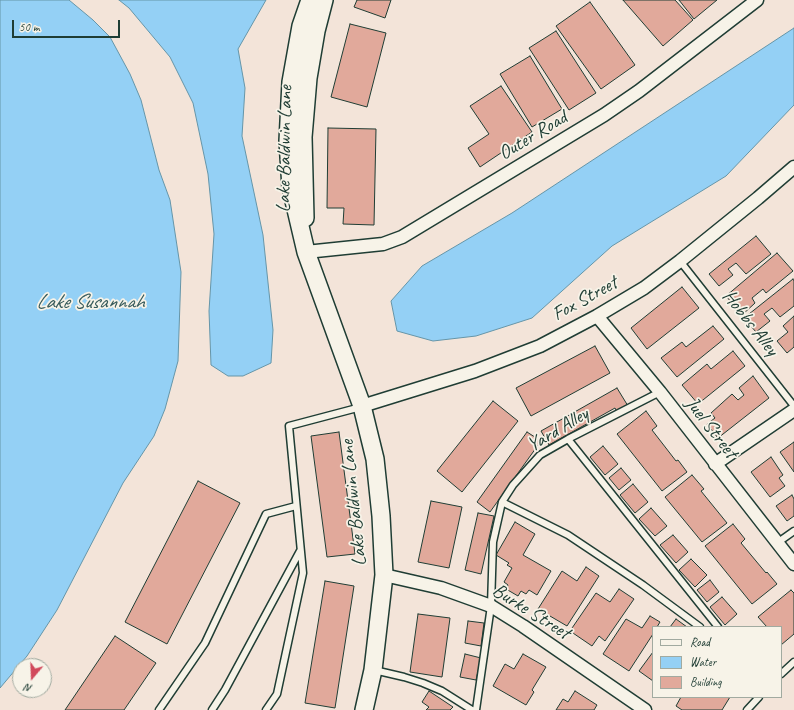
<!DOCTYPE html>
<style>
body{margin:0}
#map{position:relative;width:794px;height:710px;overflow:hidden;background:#f3e4d9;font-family:Caveat,sans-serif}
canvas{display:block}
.legend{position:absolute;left:652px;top:626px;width:130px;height:72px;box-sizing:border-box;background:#f7f3e8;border:1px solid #a1aaa0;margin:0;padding:5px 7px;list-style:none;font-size:12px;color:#1f3d34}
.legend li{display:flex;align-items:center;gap:8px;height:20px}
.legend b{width:20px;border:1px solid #a1aaa0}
.north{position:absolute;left:12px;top:658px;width:40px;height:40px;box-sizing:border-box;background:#f7f3e8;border:1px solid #a1aaa0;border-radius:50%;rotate:199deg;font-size:11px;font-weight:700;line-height:16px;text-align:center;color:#1f3d34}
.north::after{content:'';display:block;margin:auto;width:14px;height:18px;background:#d1495b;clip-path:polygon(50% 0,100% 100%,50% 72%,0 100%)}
.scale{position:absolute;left:12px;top:20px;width:108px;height:18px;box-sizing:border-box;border:2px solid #1f3d34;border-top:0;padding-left:5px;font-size:12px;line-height:14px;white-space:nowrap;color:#1f3d34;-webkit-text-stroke:3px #f7f3e8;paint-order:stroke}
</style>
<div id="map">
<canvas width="794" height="710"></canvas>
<ul class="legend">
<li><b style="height:5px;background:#f7f3e8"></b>Road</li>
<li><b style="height:11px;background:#94d0f5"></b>Water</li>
<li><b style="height:11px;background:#e1a99b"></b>Building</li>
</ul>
<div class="north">N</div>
<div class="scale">50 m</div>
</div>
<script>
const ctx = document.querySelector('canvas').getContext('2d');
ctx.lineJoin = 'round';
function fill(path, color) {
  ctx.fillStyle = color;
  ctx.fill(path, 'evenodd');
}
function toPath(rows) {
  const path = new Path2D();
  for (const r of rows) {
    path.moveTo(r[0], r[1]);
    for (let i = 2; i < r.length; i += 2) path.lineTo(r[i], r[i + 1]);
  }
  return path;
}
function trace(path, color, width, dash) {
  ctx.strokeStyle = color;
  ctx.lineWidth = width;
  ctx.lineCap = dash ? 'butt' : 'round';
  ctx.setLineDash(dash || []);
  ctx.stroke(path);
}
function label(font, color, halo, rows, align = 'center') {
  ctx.font = font + ' Caveat,sans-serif';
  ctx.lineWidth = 3.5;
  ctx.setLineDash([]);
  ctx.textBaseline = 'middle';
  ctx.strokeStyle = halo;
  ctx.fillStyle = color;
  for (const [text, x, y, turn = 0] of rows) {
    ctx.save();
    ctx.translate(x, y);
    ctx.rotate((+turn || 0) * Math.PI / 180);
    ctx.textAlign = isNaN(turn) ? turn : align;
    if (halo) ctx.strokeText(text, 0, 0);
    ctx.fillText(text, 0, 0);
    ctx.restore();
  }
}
const water = toPath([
 [0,0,69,0,93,20,110,37,130,74,141,100,159,170,170,200,181,272,178,361,165,409,154,436,123,483,57,610,27,656,0,688,0,0],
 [119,0,266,0,238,49,245,88,242,136,263,235,273,330,271,363,243,376,228,376,211,365,209,311,214,234,208,174,193,103,170,57,129,8,119,0],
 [794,28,794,105,726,176,612,246,532,318,476,336,433,341,397,331,391,301,422,266,512,213,794,28]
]);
fill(water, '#94d0f5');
trace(water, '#6595a8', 1);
const building = toPath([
 [357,0,391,0,385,18,354,7,357,0],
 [623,0,675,0,693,20,663,46,623,0],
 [679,0,717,0,694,19,679,0],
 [590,2,635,65,601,89,556,26,590,2],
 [350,24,386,33,367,107,331,97,350,24],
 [556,31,596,93,569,110,529,48,556,31],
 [530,56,562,109,532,127,500,74,530,56],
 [501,86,532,132,480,167,468,148,489,134,470,106,501,86],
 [328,128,376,129,374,225,343,224,344,208,327,208,328,128],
 [756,236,771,254,746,274,736,263,728,269,733,275,719,286,709,274,756,236],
 [777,253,793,271,766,293,763,289,752,298,755,303,742,315,726,296,777,253],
 [793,279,794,281,794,306,780,317,772,308,764,314,770,321,756,332,744,318,793,279],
 [682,287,699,308,647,349,631,328,682,287],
 [794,316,794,347,787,353,777,341,788,332,783,326,794,316],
 [713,326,724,339,677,377,661,358,682,342,686,347,713,326],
 [595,346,610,373,531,416,516,388,595,346],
 [733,351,745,366,698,404,682,385,707,364,711,369,733,351],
 [753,376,769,398,718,438,707,424,715,418,711,413,732,394,738,400,744,395,739,388,753,376],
 [617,388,628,406,617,412,615,408,549,445,541,431,617,388],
 [493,401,518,421,462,492,437,471,493,401],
 [646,411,657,426,652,430,676,461,678,460,687,472,662,491,617,434,646,411],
 [339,432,355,554,327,557,311,436,339,432],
 [527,432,541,441,490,512,477,502,527,432],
 [794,442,794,472,780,452,794,442],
 [603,446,618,464,605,475,590,457,603,446],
 [771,457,783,475,779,478,785,486,770,497,751,472,771,457],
 [621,468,631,480,619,490,609,478,621,468],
 [692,475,704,489,701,491,727,523,702,542,665,497,692,475],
 [198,481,240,503,167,644,125,622,198,481],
 [633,484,648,502,635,513,620,495,633,484],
 [792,495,794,499,794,516,787,521,776,506,792,495],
 [431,501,462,507,449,568,418,562,431,501],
 [651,508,667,526,655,536,639,519,651,508],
 [478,513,494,516,481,574,465,570,478,513],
 [515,522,535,534,523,555,551,571,537,595,529,590,526,594,521,591,518,596,506,589,508,585,504,582,512,568,507,565,509,563,496,555,515,522],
 [733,524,745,539,741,543,766,573,767,572,777,584,752,604,705,546,733,524],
 [673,535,688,552,676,563,660,545,673,535],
 [691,559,707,575,695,587,679,570,691,559],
 [586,567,599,576,567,626,538,609,562,571,577,581,586,567],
 [710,580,719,592,707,602,697,590,710,580],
 [325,581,354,586,335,708,305,703,325,581],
 [619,589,634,599,605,641,599,636,592,646,570,631,596,593,610,602,619,589],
 [791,590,794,593,794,634,781,645,781,627,767,627,758,617,791,590],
 [722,597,737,614,725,625,710,607,722,597],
 [418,614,450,618,442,677,410,672,418,614],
 [650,616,660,622,657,627,653,627,653,634,629,671,603,654,626,619,642,628,650,616],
 [676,619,687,627,670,627,676,619],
 [468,621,484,623,481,646,465,643,468,621],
 [115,636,156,663,124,710,65,710,115,636],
 [653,652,653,681,639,671,653,652],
 [465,654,481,658,476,680,460,677,465,654],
 [523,654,546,667,532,690,534,692,526,705,493,686,505,664,514,669,523,654],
 [429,691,453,707,450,710,426,710,429,707,422,702,429,691],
 [575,691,597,705,594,710,556,710,563,699,568,702,575,691],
 [681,697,730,697,722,710,682,710,676,706,681,697]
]);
fill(building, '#e1a99b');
trace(building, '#1f3d34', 1);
const lane = toPath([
 [680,261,794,406],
 [568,439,718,627],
 [502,502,568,535,643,585,700,627],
 [777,543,794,531],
 [374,670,404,677,423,683,442,691,472,710],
 [781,674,794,662],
 [159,710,205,643,266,514,296,506],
 [212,710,225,690,300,551],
 [266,710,277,694,303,573,289,426,361,407],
 [476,710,491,606,493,542,502,502,513,485,540,455,568,439,660,392],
 [747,710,759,697]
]);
const street = toPath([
 [306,252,383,244,402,237,604,115,639,91,757,0],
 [597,316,660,392,794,564],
 [362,406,475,371,540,346,597,316,644,288,680,261,758,198,794,167],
 [715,464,794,410],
 [384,575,441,588,491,606,523,626,645,710]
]);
const secondary = toPath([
 [310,0,301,26,291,82,288,141,291,188,306,252,362,406,375,459,381,516,384,575,373,670,364,710],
 [305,218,303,137,308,78,316,31,324,0]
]);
trace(lane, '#1f3d34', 9);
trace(street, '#1f3d34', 15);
trace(secondary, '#1f3d34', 20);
trace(lane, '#f7f3e8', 6);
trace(street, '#f7f3e8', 12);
trace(secondary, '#f7f3e8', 17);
label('20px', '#1f3d34', '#f7f3e8', [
 ["Outer Road",533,136,-31],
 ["Lake Baldwin Lane",285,149,-89],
 ["Fox Street",585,299,-29],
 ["Hobbs Alley",750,323,52],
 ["Juel Street",711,428,52],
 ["Yard Alley",558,430,-31],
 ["Lake Baldwin Lane",354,503,-96],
 ["Burke Street",531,612,32]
]);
label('italic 21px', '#365a5b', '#f7f3e8', [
 ["Lake Susannah",90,302]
]);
</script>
